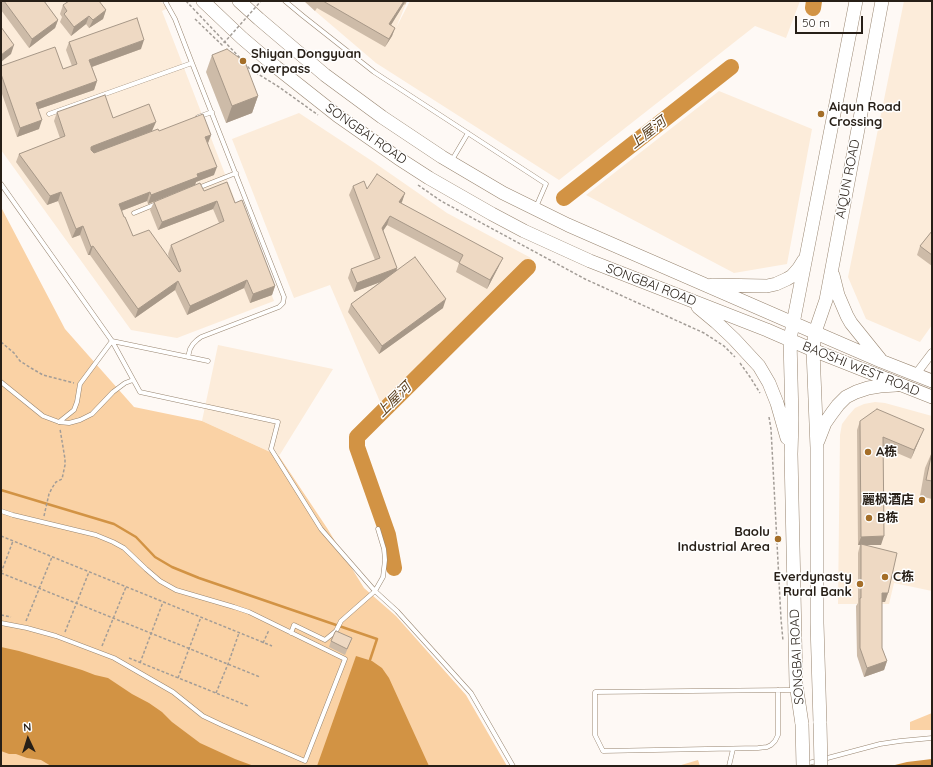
<!DOCTYPE html>
<meta charset="utf-8">
<style>
body{margin:0}
#map{position:relative;width:933px;height:767px;overflow:hidden;background:#fef9f5;font-family:Quicksand,sans-serif}
canvas{display:block}
.frame{position:absolute;inset:0;border:2px solid #271f17;pointer-events:none}
.north{position:absolute;left:8px;top:719px;width:40px;height:40px;-webkit-text-stroke:3px #fff;paint-order:stroke;rotate:356deg;font-size:11px;font-weight:700;line-height:16px;text-align:center;color:#271f17}
.north::after{content:'';display:block;margin:auto;width:14px;height:18px;background:#271f17;clip-path:polygon(50% 0,100% 100%,50% 72%,0 100%)}
.scale{position:absolute;left:795px;top:16px;width:68px;height:18px;box-sizing:border-box;border:2px solid #271f17;border-top:0;padding-left:5px;font-size:12px;line-height:14px;white-space:nowrap;color:#271f17;-webkit-text-stroke:3px #fff;paint-order:stroke}
</style>
<div id="map">
<canvas width="933" height="767"></canvas>
<div class="frame"></div>
<div class="north">N</div>
<div class="scale">50 m</div>
</div>
<script>
const ctx = document.querySelector('canvas').getContext('2d');
ctx.lineJoin = 'round';
function fill(path, color) {
  ctx.fillStyle = color;
  ctx.fill(path, 'evenodd');
}
function toPath(rows) {
  const path = new Path2D();
  for (const r of rows) {
    path.moveTo(r[0], r[1]);
    for (let i = 2; i < r.length; i += 2) path.lineTo(r[i], r[i + 1]);
  }
  return path;
}
function trace(path, color, width, dash) {
  ctx.strokeStyle = color;
  ctx.lineWidth = width;
  ctx.lineCap = dash ? 'butt' : 'round';
  ctx.setLineDash(dash || []);
  ctx.stroke(path);
}
function label(font, color, halo, rows, align = 'center') {
  ctx.font = font + ' Quicksand,"Noto Sans SC",sans-serif';
  ctx.lineWidth = 3;
  ctx.setLineDash([]);
  ctx.textBaseline = 'middle';
  ctx.strokeStyle = halo;
  ctx.fillStyle = color;
  for (const [text, x, y, turn = 0] of rows) {
    ctx.save();
    ctx.translate(x, y);
    ctx.rotate((+turn || 0) * Math.PI / 180);
    ctx.textAlign = isNaN(turn) ? turn : align;
    if (halo) ctx.strokeText(text, 0, 0);
    ctx.fillText(text, 0, 0);
    ctx.restore();
  }
}
fill(toPath([
 [1,1,160,1,168,8,162,11,274,301,177,338,131,330,1,150],
 [304,1,407,1,396,28,410,1,800,1,786,38,755,26,559,180,376,63,315,11],
 [904,1,932,1,932,325,920,342,866,319,848,277],
 [719,91,812,129,787,264,734,273,586,195],
 [299,113,372,161,447,213,531,258,381,404,330,285,294,298,232,139],
 [218,345,333,369,279,456,202,421],
 [875,402,885,403,932,416,932,591,894,583,889,604,838,604,840,435,842,424,848,416,855,408,864,404]
]), '#fcecda');
fill(toPath([
 [1,207,65,329,134,407,202,421,279,456,327,528,364,588,396,616,466,695,507,766,1,766],
 [932,713,932,730,910,730,910,722],
 [698,760,700,766,678,766]
]), '#fad2a5');
fill(toPath([
 [1,647,19,651,82,670,95,675,108,678,132,694,149,703,162,712,172,722,200,743,235,759,254,766,51,766,41,760,27,758,16,754,9,754,1,751],
 [356,656,372,661,382,668,389,678,429,766,317,766],
 [932,759,932,766,891,766,907,762]
]), '#d29344');
trace(toPath([
 [1,490,114,524,136,537,155,557,172,567,199,578,377,639,370,660]
]), '#d29344', 2.5);
trace(toPath([
 [813,8,814,1],
 [564,198,731,67],
 [394,568,388,535,357,447,357,437,528,267]
]), '#d29344', 16);
const lane = toPath([
 [165,1,175,19,192,63,284,297,283,303,279,307,201,337,197,340,193,344,190,349,188,357],
 [285,1,303,16,374,72,546,184,536,207],
 [49,114,192,63],
 [198,117,212,112],
 [452,160,468,133],
 [1,184,112,341,208,361],
 [198,188,236,173],
 [134,213,156,204],
 [1,382,43,416,59,422,69,423,80,420,92,414,113,392,125,383,133,380],
 [59,422,74,410,77,402,80,384,112,341,140,392,278,422,271,449,321,529,375,591,397,611,471,693,513,766],
 [1,511,13,515,96,535,113,542,124,548,146,569,160,581,176,590,234,607,249,612,345,659,305,761,222,725,203,716,173,692,114,658,56,636,27,628,1,623],
 [291,633,294,625,325,640,336,631,341,621,375,591,383,577,385,560,384,549,378,529],
 [778,690,778,735,775,741,771,745,767,747,758,748,603,751,595,735,595,692,786,690,795,690],
 [805,764,880,744,900,741,932,738],
 [729,766,733,749]
]);
const street = toPath([
 [916,374,932,353]
]);
const primary = toPath([
 [203,1,242,38,276,67,338,116,398,158,429,178,492,214,524,231,590,261,767,330,813,350,932,397],
 [239,1,259,19,325,75,382,117,442,157,503,193,568,225,600,239,793,323,881,361,932,381],
 [833,275,838,295,847,316,851,323,880,359],
 [712,285,767,286,776,284,787,279,792,276,799,268,804,260],
 [698,307,716,322,734,339,759,366,769,383,777,403,787,438],
 [818,441,825,423,832,413,838,405,846,397,856,392,868,388,880,386,896,385],
 [820,723,817,623,817,448,813,350,815,332,826,300,882,1],
 [802,724,796,684,791,454,792,419,790,339,856,1]
]);
trace(lane, '#988570', 5);
trace(street, '#988570', 9);
trace(primary, '#988570', 14);
trace(toPath([
 [186,1,242,60],
 [244,63,250,69,279,87,318,115],
 [418,185,441,201,585,279,704,333,724,346,735,357],
 [1,342,14,353,20,361,31,368,43,375,74,383],
 [740,363,750,377,760,393],
 [769,417,771,429,781,619,783,641],
 [44,516,49,494,52,488,56,482,62,479,65,465,65,459,60,429],
 [1,536,272,646],
 [1,573,260,677],
 [1,573,13,541],
 [1,615,11,617],
 [26,621,52,557],
 [65,632,89,572],
 [263,643,269,630],
 [102,646,126,587],
 [129,658,248,706],
 [140,663,163,602],
 [178,678,201,617],
 [216,693,228,664,239,633]
]), '#a39d97', 1.5, [3, 2]);
trace(lane, '#fff', 4);
trace(street, '#fff', 8);
trace(primary, '#fff', 13);
const primaryBridge = toPath([
 [820,723,821,766],
 [802,724,803,766]
]);
trace(primaryBridge, '#988570', 14, []);
trace(toPath([
 [195,19,222,45,261,1]
]), '#a39d97', 1.5, [3, 2]);
trace(primaryBridge, '#fff', 13);
fill(toPath([
 [1,1,44,1,58,20,55,28,29,48,1,10],
 [304,1,407,1,405,5,404,4,391,25,395,28,392,36,385,47,317,8,315,11],
 [63,5,106,10,103,19,89,28,86,24,71,36,60,22,62,17,60,14],
 [69,42,141,49,92,67,97,81,94,90,39,109,39,129,17,137,1,91,1,66,63,69,72,66,66,50],
 [212,55,258,96,252,113,226,123,206,72],
 [57,112,113,118,152,131,211,135,208,143,214,175,196,182,195,185,148,204,147,201,121,211,133,236,169,258,168,254,171,245,219,223,213,209,158,230,150,210,154,202,204,191,235,203,275,286,272,295,250,303,244,288,187,315,175,290,135,318,90,255,88,255,80,235,72,238,58,201,47,205,16,162,19,154,60,138,54,121],
 [353,186,367,189,405,193,401,203,499,266,487,289,456,272,459,263,387,225,383,230,397,268,397,270,443,308,379,354,348,312,351,304,380,282,354,292,348,278,351,269,375,260,349,195],
 [932,231,932,266,917,255,920,246],
 [860,421,920,438,911,459,883,447,881,545,864,545,888,593,885,602,882,602,882,648,887,661,884,670,864,677,857,656,856,606,858,603,858,553,860,545,858,545,857,430],
 [932,452,932,499,920,496,925,468],
 [352,638,345,655,329,647,331,641]
]), '#cdbba8');
fill(toPath([
 [404,1,405,1,404,4,386,33,389,24],
 [106,10,103,19,89,28,93,20],
 [89,16,86,24,71,36,74,27],
 [58,20,55,28,29,48,32,39],
 [395,28,392,36,385,47,389,39],
 [144,40,141,49,86,69,89,60],
 [14,45,11,54,1,62,1,55],
 [97,81,94,90,33,111,36,103],
 [258,96,252,113,226,123,232,106],
 [42,120,39,129,17,137,20,128],
 [156,122,152,131,90,155,91,147,93,146],
 [211,135,208,143,205,137],
 [217,167,214,175,196,182,195,185,148,204,151,195,197,174],
 [61,192,58,201,47,205,50,196],
 [150,192,147,201,116,213,119,204],
 [405,193,402,202,396,211,399,202],
 [217,201,213,209,158,230,162,222],
 [390,216,387,225,379,237,382,228],
 [83,226,80,235,72,238,76,229],
 [93,246,90,255,88,255,91,247],
 [503,258,499,266,487,289,490,280],
 [397,268,394,277,354,292,357,283],
 [247,280,244,288,187,315,190,306],
 [178,281,175,290,135,318,138,309],
 [275,286,272,295,250,303,253,294],
 [446,299,443,308,379,354,382,346],
 [924,429,920,438,911,459,914,450],
 [884,536,881,545,858,545,861,537],
 [882,593,888,593,885,602,879,602],
 [887,661,884,670,864,677,867,668]
]), '#a79888');
const building = toPath([
 [4,1,44,1,58,20,32,39,4,1],
 [69,1,99,1,106,10,93,20,89,16,74,27,64,14,67,11,63,5,69,1],
 [323,1,404,1,389,24,395,28,389,39,323,1],
 [137,18,144,40,89,60,97,81,36,103,42,120,20,128,1,74,1,66,55,47,63,69,77,64,69,42,137,18],
 [1,27,14,45,1,55,1,27],
 [227,49,245,62,258,96,232,106,212,55,227,49],
 [105,95,113,118,149,104,156,122,93,146,91,147,91,150,94,153,158,129,159,131,203,114,211,135,205,137,217,167,197,174,198,177,151,195,150,192,119,204,124,217,125,217,133,236,149,230,179,272,181,271,171,245,224,221,217,201,162,222,154,202,200,183,204,191,227,182,235,203,242,200,275,286,253,294,247,280,190,306,178,281,138,309,93,246,91,247,83,226,76,229,61,192,50,196,19,154,65,136,57,112,105,95],
 [377,174,405,193,399,202,503,258,490,280,459,263,463,255,390,216,382,228,397,268,357,283,351,269,380,258,353,186,364,181,367,189,377,174],
 [932,231,932,255,920,246,932,231],
 [415,257,446,299,382,346,351,304,415,257],
 [877,409,924,429,914,450,883,437,884,536,861,537,860,421,877,409],
 [932,452,932,481,926,480,932,452],
 [861,544,897,553,888,593,882,593,882,648,887,661,867,668,860,648,860,598,861,598,861,544],
 [336,631,352,638,347,649,331,641,335,632,336,631]
]);
fill(building, '#eed9c3');
trace(building, '#a79888', 1);
for (const [x, y, r, color] of [
 [243,61,4,"#a46e28"],
 [821,114,4,"#a46e28"],
 [868,452,4,"#a46e28"],
 [922,500,4,"#a46e28"],
 [869,518,4,"#a46e28"],
 [778,539,4,"#a46e28"],
 [885,577,4,"#a46e28"],
 [860,584,4,"#a46e28"]
]) {
  const dot = new Path2D();
  dot.arc(x, y, r, 0, 2 * Math.PI);
  ctx.fillStyle = color;
  ctx.fill(dot);
  trace(dot, '#fff', 1.5);
}
label('bold 13px', '#271f17', '#fff', [
 ["Shiyan Dongyuan",251,54],
 ["Overpass",251,69],
 ["Aiqun Road",829,107],
 ["Crossing",829,122],
 ["A栋",876,452],
 ["麗枫酒店",914,500,"right"],
 ["B栋",877,518],
 ["Baolu",770,532,"right"],
 ["Industrial Area",770,547,"right"],
 ["Everdynasty",852,577,"right"],
 ["Rural Bank",852,592,"right"],
 ["C栋",893,577]
], 'left');
label('13px', '#271f17', '#fff', [
 ["SONGBAI ROAD",366,134,35],
 ["AIQUN ROAD",848,179,-79],
 ["SONGBAI ROAD",651,285,21],
 ["BAOSHI WEST ROAD",861,369,22],
 ["SONGBAI ROAD",797,657,-93]
]);
label('italic 14px', '#5e4322', '#fff', [
 ["上屋河",648,133,-38],
 ["上屋河",394,400,-45]
]);
</script>
